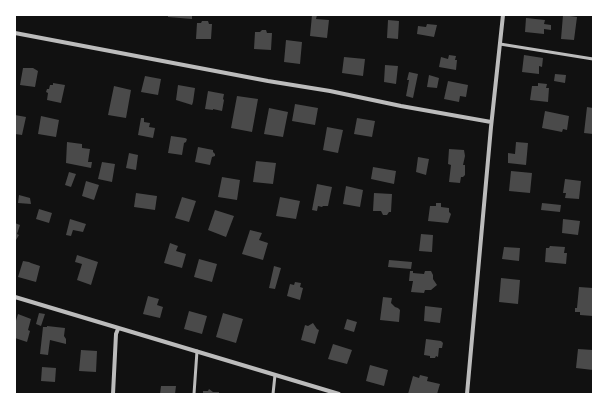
<!DOCTYPE html>
<style>
body{margin:0}
#map{position:relative;width:608px;height:409px;overflow:hidden;background:#111;font-family:Lato,sans-serif}
canvas{display:block}
.frame{position:absolute;inset:0;border:16px solid #fff;pointer-events:none}
</style>
<div id="map">
<canvas width="608" height="409"></canvas>
<div class="frame"></div>
</div>
<script>
const ctx = document.querySelector('canvas').getContext('2d');
ctx.lineJoin = 'round';
function fill(path, color) {
  ctx.fillStyle = color;
  ctx.fill(path, 'evenodd');
}
function toPath(rows) {
  const path = new Path2D();
  for (const r of rows) {
    path.moveTo(r[0], r[1]);
    for (let i = 2; i < r.length; i += 2) path.lineTo(r[i], r[i + 1]);
  }
  return path;
}
function trace(path, color, width, dash) {
  ctx.strokeStyle = color;
  ctx.lineWidth = width;
  ctx.lineCap = dash ? 'butt' : 'round';
  ctx.setLineDash(dash || []);
  ctx.stroke(path);
}
fill(toPath([
 [168,15,192,15,192,19,168,17],
 [312,15,317,15,316,19,329,20,327,38,310,36],
 [563,15,577,17,574,40,561,39],
 [526,18,545,20,544,24,551,25,551,30,544,29,544,34,525,32],
 [388,20,399,21,398,39,387,38],
 [202,21,208,21,209,24,212,24,211,39,196,39,197,23,201,23],
 [427,24,437,25,434,37,417,34,418,26,426,27],
 [262,30,266,30,267,33,272,33,271,50,254,49,255,32,260,32],
 [286,40,302,42,300,64,284,62],
 [449,55,456,56,455,60,457,60,456,70,439,67,441,57,448,59],
 [524,55,543,58,542,67,539,66,539,74,522,72],
 [344,57,365,59,363,76,342,73],
 [385,65,398,66,396,84,384,82],
 [23,68,33,68,38,71,35,87,20,85],
 [409,72,418,74,413,98,406,96,409,80,407,80],
 [555,74,566,75,565,83,554,81],
 [429,75,439,78,437,88,427,87],
 [145,76,161,79,158,95,141,92],
 [448,81,468,85,466,97,460,96,459,102,444,99],
 [53,83,65,85,61,103,47,100,48,93,46,92,47,89,49,89,50,85,53,85],
 [538,83,547,84,546,88,549,88,548,102,530,100,532,86,538,86],
 [178,85,195,88,193,102,192,105,176,100],
 [114,86,131,90,126,118,108,115],
 [208,91,224,94,223,99,224,100,222,111,213,109,213,110,205,109],
 [237,96,258,99,252,132,231,128],
 [295,104,318,108,315,125,292,121],
 [587,107,593,108,593,134,584,133],
 [269,108,288,112,283,137,264,134],
 [545,111,569,116,567,130,563,129,562,132,542,128],
 [15,115,26,117,22,135,15,134],
 [41,116,59,120,56,137,38,134],
 [141,118,144,118,144,122,150,123,149,127,155,128,153,138,138,135],
 [357,118,375,121,372,137,354,134],
 [327,127,343,130,338,153,323,150],
 [171,136,185,138,187,139,186,142,184,143,182,155,168,153],
 [67,142,82,144,82,148,90,149,88,162,92,162,91,168,66,163],
 [516,142,528,143,526,165,508,163,508,153,515,154],
 [198,147,213,150,213,152,215,154,215,156,212,157,210,165,195,162],
 [449,149,464,150,465,156,463,165,465,165,465,175,463,177,461,177,460,183,449,182,451,165,448,164],
 [129,153,138,155,136,170,126,168],
 [418,157,429,159,426,175,416,172],
 [256,161,276,163,273,184,253,182],
 [102,162,115,164,112,182,98,179],
 [373,167,396,171,394,184,371,179],
 [511,171,532,173,530,193,509,191],
 [69,172,76,174,71,187,65,185],
 [222,177,240,180,237,200,218,197],
 [565,179,581,181,579,199,565,198,566,193,563,193],
 [86,181,99,185,94,200,82,196],
 [317,184,332,187,328,206,323,206,322,207,318,206,317,211,312,210],
 [346,186,363,190,360,207,343,204],
 [136,193,157,196,155,210,134,207],
 [374,193,392,194,391,212,389,212,387,215,383,215,381,211,373,211],
 [19,195,30,198,31,204,18,203],
 [182,197,196,201,189,222,175,218],
 [280,197,300,201,296,219,276,216],
 [436,203,441,203,441,207,449,208,449,212,451,214,448,223,428,221,430,206,436,206],
 [542,203,561,205,560,212,541,210],
 [39,209,52,213,49,223,36,219],
 [215,210,234,216,226,237,208,230],
 [70,219,86,224,83,232,73,230,71,236,66,235],
 [563,219,580,221,578,235,562,233],
 [15,223,20,225,17,234,19,235,16,240,15,239],
 [250,230,262,233,259,240,268,243,263,260,242,254],
 [421,234,433,235,432,252,419,251],
 [170,243,178,246,176,251,186,254,182,268,164,263],
 [550,246,565,247,564,253,567,253,566,264,545,262,546,248,549,248],
 [504,247,520,248,519,261,502,259],
 [77,255,98,262,91,285,77,280,82,264,75,262],
 [199,259,217,264,212,282,194,277],
 [389,260,412,262,411,269,388,267],
 [23,261,29,262,31,263,40,266,36,282,18,277],
 [274,266,281,268,275,289,269,288],
 [410,271,413,271,413,273,424,274,425,271,431,271,433,275,433,279,437,285,431,290,425,290,424,293,411,292,413,281,409,281],
 [501,278,520,280,518,304,499,302],
 [295,282,301,283,300,287,303,288,300,300,287,296,290,284,294,285],
 [579,287,593,288,592,306,593,306,593,316,580,315,580,312,575,312,575,308,577,308],
 [148,296,159,299,157,305,163,307,160,318,143,314],
 [383,297,392,298,391,303,395,307,398,308,400,310,399,322,380,320],
 [425,306,442,308,440,323,424,321],
 [189,311,207,316,202,334,184,329],
 [39,313,45,314,41,326,36,324],
 [223,313,243,319,236,343,216,337],
 [18,314,31,319,28,330,30,331,27,342,15,338,15,324],
 [347,319,357,322,354,332,344,329],
 [313,323,317,329,319,330,315,344,301,340,305,325,308,326],
 [47,326,65,328,64,336,66,339,66,344,50,340,48,355,40,354,43,327,47,327],
 [426,339,441,341,443,343,442,348,439,348,438,357,436,356,435,358,430,358,430,356,424,355],
 [333,344,352,350,347,364,328,359],
 [578,349,593,350,593,370,576,368],
 [81,350,97,351,96,372,79,371],
 [370,365,388,370,384,386,366,381],
 [42,367,56,368,55,382,41,381],
 [420,375,428,377,427,381,440,384,437,394,408,394,413,376,419,378],
 [161,386,176,386,175,394,160,394],
 [209,389,213,392,219,392,219,394,203,394,203,391,208,391]
]), '#4a4a4a');
trace(toPath([
 [500,44,593,59],
 [194,394,197,351],
 [273,394,275,375]
]), '#bcbcbc', 3);
trace(toPath([
 [15,33,268,81,330,91,401,106,491,122],
 [15,297,339,394],
 [113,394,116,334,118,329],
 [467,394,491,127,503,15]
]), '#bcbcbc', 4);
</script>
